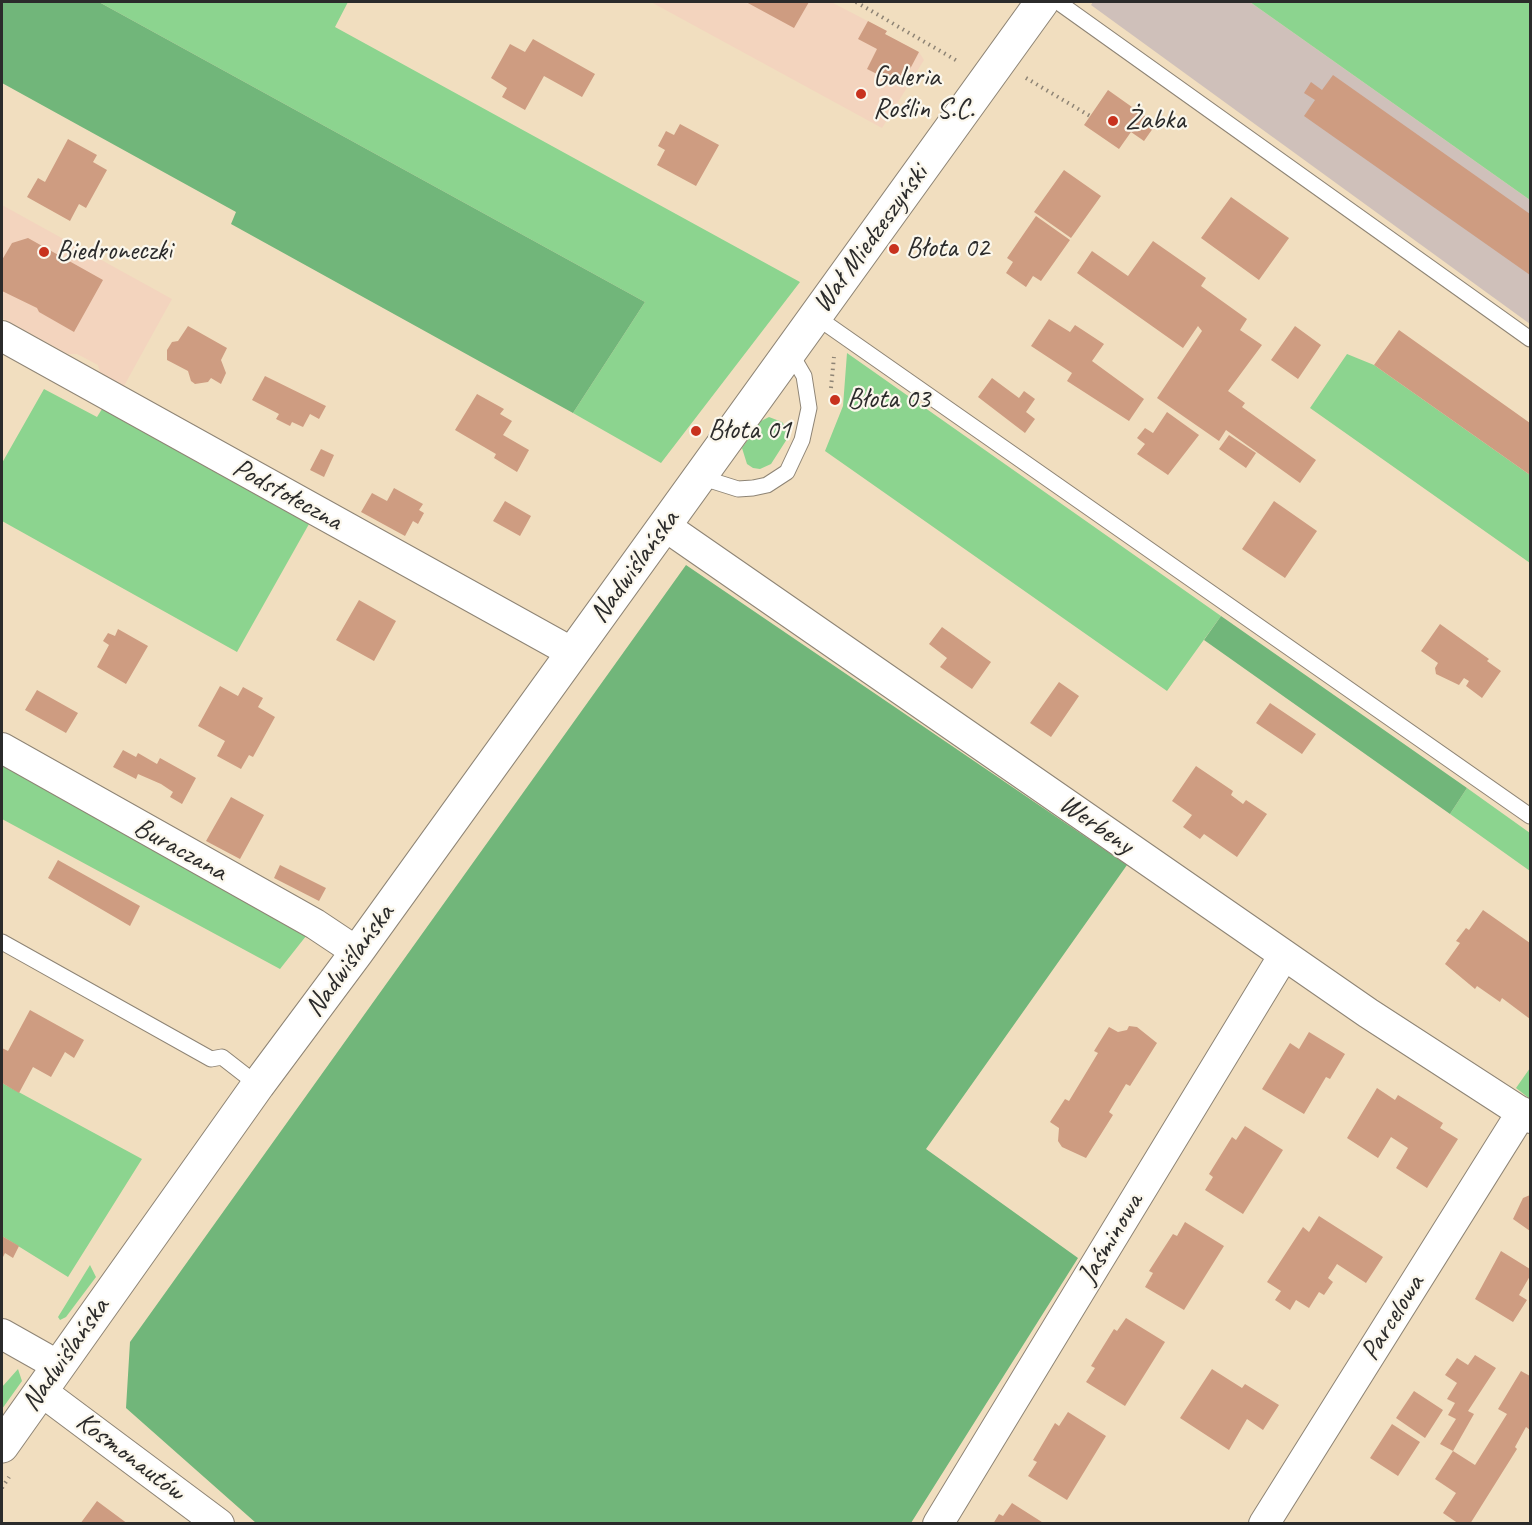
<!DOCTYPE html>
<meta charset="utf-8">
<style>
body{margin:0}
#map{position:relative;width:1532px;height:1525px;overflow:hidden;background:#f1debf;font-family:Caveat,sans-serif}
canvas{display:block}
.frame{position:absolute;inset:0;border:3px solid #2b2b2b;pointer-events:none}
</style>
<div id="map">
<canvas width="1532" height="1525"></canvas>
<div class="frame"></div>
</div>
<script>
const ctx = document.querySelector('canvas').getContext('2d');
ctx.lineJoin = 'round';
function fill(path, color) {
  ctx.fillStyle = color;
  ctx.fill(path, 'evenodd');
}
function toPath(rows) {
  const path = new Path2D();
  for (const r of rows) {
    path.moveTo(r[0], r[1]);
    for (let i = 2; i < r.length; i += 2) path.lineTo(r[i], r[i + 1]);
  }
  return path;
}
function trace(path, color, width, dash) {
  ctx.strokeStyle = color;
  ctx.lineWidth = width;
  ctx.lineCap = dash ? 'butt' : 'round';
  ctx.setLineDash(dash || []);
  ctx.stroke(path);
}
function label(font, color, halo, rows, align = 'center') {
  ctx.font = font + ' Caveat,sans-serif';
  ctx.lineWidth = 4.5;
  ctx.setLineDash([]);
  ctx.textBaseline = 'middle';
  ctx.strokeStyle = halo;
  ctx.fillStyle = color;
  for (const [text, x, y, turn = 0] of rows) {
    ctx.save();
    ctx.translate(x, y);
    ctx.rotate((+turn || 0) * Math.PI / 180);
    ctx.textAlign = isNaN(turn) ? turn : align;
    if (halo) ctx.strokeText(text, 0, 0);
    ctx.fillText(text, 0, 0);
    ctx.restore();
  }
}
fill(toPath([
 [651,2,831,2,887,31,885,34,919,52,924,60,882,128],
 [2,205,172,299,124,386,101,376,98,365,77,354,68,354,2,318]
]), '#f3d4be');
fill(toPath([
 [1093,2,1250,2,1530,200,1530,324,1091,5]
]), '#cfc0ba');
fill(toPath([
 [99,2,348,2,335,27,800,282,661,463,573,413,645,302],
 [1250,2,1530,2,1530,200],
 [847,353,1221,616,1167,691,825,451,843,406],
 [1347,354,1374,365,1530,475,1530,563,1310,408],
 [44,389,97,417,102,409,309,524,237,652,2,521,2,463],
 [769,417,782,422,786,427,787,439,771,464,760,469,753,468,747,464,742,448,761,421],
 [2,759,310,931,280,969,2,819],
 [1467,788,1530,833,1530,871,1450,814],
 [1530,1068,1530,1099,1516,1088],
 [2,1083,142,1159,68,1277,2,1236],
 [90,1265,96,1277,66,1317,60,1320,58,1317],
 [18,1369,22,1381,2,1409,2,1387]
]), '#8cd48f');
fill(toPath([
 [2,2,99,2,645,302,573,413,231,224,236,212,2,83],
 [686,565,1127,865,926,1149,1078,1258,911,1523,256,1523,126,1408,130,1342],
 [1221,616,1467,788,1450,814,1204,640]
]), '#71b67a');
fill(toPath([
 [746,2,809,2,794,28],
 [868,21,887,31,885,34,919,52,901,86,867,69,877,49,858,39],
 [533,39,595,74,582,97,544,76,525,110,502,97,507,88,491,78,510,44,525,52],
 [1333,75,1530,214,1530,275,1304,116,1315,100,1304,93,1311,82,1322,90],
 [1108,90,1156,124,1144,141,1131,132,1119,149,1084,125],
 [680,124,719,145,696,186,657,165,665,150,658,146,666,131,674,135],
 [68,139,97,155,93,162,107,170,86,208,79,204,70,221,27,197,38,178,45,182],
 [1064,170,1101,196,1071,238,1034,212],
 [1231,197,1289,238,1259,280,1201,238],
 [1036,216,1070,240,1041,281,1033,276,1026,287,1006,273,1013,262,1007,258],
 [28,238,103,280,74,332,39,312,37,308,2,291,2,260,12,243],
 [1153,241,1206,278,1201,286,1247,319,1240,330,1262,345,1228,391,1245,403,1242,407,1316,460,1300,483,1226,430,1219,441,1157,398,1202,331,1198,326,1183,348,1077,273,1092,251,1128,276],
 [1049,319,1070,332,1075,325,1104,344,1092,361,1144,399,1129,421,1067,381,1072,373,1031,346],
 [188,326,227,348,221,360,226,373,221,384,211,378,208,382,195,384,191,381,188,371,167,360,167,350,172,342,178,341],
 [1295,326,1321,345,1298,379,1271,360],
 [1399,330,1530,423,1530,475,1374,365],
 [265,376,326,406,319,419,310,414,303,427,292,422,290,426,276,419,279,414,252,400],
 [992,378,1019,398,1024,391,1035,399,1026,412,1035,419,1025,433,978,397],
 [477,394,504,409,500,414,512,421,503,435,529,450,517,472,494,458,496,454,455,430],
 [1167,412,1199,435,1168,475,1137,454,1145,444,1137,438,1145,428,1153,433],
 [1229,435,1256,453,1246,468,1219,449],
 [321,449,334,455,324,477,310,470],
 [394,488,423,504,419,510,424,513,418,524,413,521,405,536,361,512,372,493,387,501],
 [505,501,531,516,520,536,493,521],
 [1274,501,1317,531,1285,578,1242,549],
 [359,600,396,621,374,661,336,640],
 [1440,624,1489,659,1487,661,1501,671,1482,698,1466,686,1469,681,1464,678,1459,685,1436,674,1435,668,1438,663,1421,651],
 [942,627,991,662,972,689,940,667,947,658,929,644],
 [118,629,148,646,126,684,97,667,109,645,103,641,108,633,115,636],
 [1059,682,1079,696,1051,737,1030,723],
 [220,686,238,696,243,687,263,698,258,707,275,717,253,757,249,755,241,769,217,756,225,741,198,726],
 [37,690,78,713,66,733,25,710],
 [1270,703,1316,734,1302,754,1256,723],
 [123,750,136,757,138,753,157,764,160,758,196,778,182,804,170,797,173,792,161,784,138,774,136,779,113,767],
 [1196,766,1233,791,1231,795,1243,804,1246,800,1267,814,1237,857,1204,834,1200,839,1183,827,1192,815,1172,801],
 [231,797,264,815,240,859,206,841],
 [58,860,140,906,130,926,48,878],
 [280,865,326,888,319,901,274,878],
 [1483,910,1530,943,1530,1019,1502,998,1500,1002,1477,986,1475,989,1445,964,1460,943,1456,941,1466,928,1469,930],
 [30,1010,84,1040,74,1058,65,1052,51,1077,33,1067,19,1093,2,1083,2,1048,8,1051],
 [1129,1026,1137,1027,1157,1043,1130,1086,1126,1084,1109,1112,1113,1115,1086,1158,1062,1147,1058,1141,1059,1128,1050,1122,1065,1099,1069,1101,1098,1053,1094,1051,1109,1027,1118,1032,1127,1030],
 [1309,1032,1345,1054,1330,1079,1326,1077,1304,1114,1262,1089,1290,1043,1299,1049],
 [1377,1088,1395,1100,1398,1095,1443,1123,1440,1128,1458,1139,1427,1188,1396,1168,1408,1148,1391,1137,1378,1158,1347,1138],
 [1245,1126,1283,1150,1243,1214,1205,1190,1213,1177,1209,1174,1232,1137,1236,1140],
 [1530,1195,1530,1231,1513,1219,1523,1198],
 [1319,1216,1383,1257,1366,1283,1337,1264,1328,1278,1333,1282,1324,1295,1319,1292,1309,1308,1296,1300,1290,1310,1275,1300,1281,1291,1267,1282,1303,1227,1309,1232],
 [1185,1222,1224,1246,1184,1310,1145,1287,1153,1273,1149,1271,1173,1234,1177,1236],
 [2,1236,19,1246,13,1258,5,1253,2,1259],
 [1501,1251,1530,1269,1530,1276,1519,1295,1527,1300,1513,1322,1475,1299],
 [1126,1318,1165,1342,1125,1406,1086,1382,1095,1368,1091,1366,1114,1329,1117,1331],
 [1475,1355,1496,1368,1468,1411,1474,1414,1453,1451,1440,1444,1456,1419,1448,1415,1455,1403,1447,1399,1457,1383,1445,1375,1457,1358,1468,1365],
 [1212,1369,1242,1388,1245,1384,1279,1405,1263,1430,1247,1419,1229,1450,1180,1418],
 [1521,1371,1530,1376,1530,1430,1526,1427,1515,1447,1517,1449,1470,1524,1459,1524,1443,1513,1456,1493,1435,1479,1453,1451,1475,1465,1507,1414,1498,1409],
 [1414,1391,1443,1410,1425,1438,1396,1418],
 [1068,1412,1106,1436,1067,1500,1028,1476,1037,1462,1033,1460,1055,1423,1059,1426],
 [1392,1424,1420,1442,1398,1476,1370,1458],
 [97,1501,128,1524,80,1524],
 [1012,1503,1045,1524,993,1524,999,1514,1003,1516]
]), '#ce9c81');
const service = toPath([
 [1058,2,1530,339],
 [815,316,1530,816],
 [700,477,738,489,753,488,767,485,787,472,802,440,809,408,804,376,790,352],
 [2,942,211,1059,222,1057,258,1085]
]);
const minor = toPath([
 [2,336,573,653],
 [665,526,1368,1013,1530,1118],
 [2,748,315,924,357,952],
 [2,1334,57,1365],
 [41,1391,219,1524],
 [938,1524,1284,955],
 [1264,1524,1522,1112]
]);
const secondary = toPath([
 [2,1446,258,1085,357,952,1042,2]
]);
trace(service, '#8e8475', 17);
trace(minor, '#8e8475', 32);
trace(secondary, '#8e8475', 35);
trace(toPath([
 [856,2,959,62],
 [1026,78,1090,116],
 [831,388,834,357],
 [2,1488,9,1477]
]), '#8e8475', 4, [1.5, 4.5]);
trace(service, '#fff', 15);
trace(minor, '#fff', 30);
trace(secondary, '#fff', 33);
for (const [x, y, r, color] of [
 [861,94,6,"#c8321e"],
 [1113,121,6,"#c8321e"],
 [894,249,6,"#c8321e"],
 [44,252,6,"#c8321e"],
 [835,400,6,"#c8321e"],
 [696,431,6,"#c8321e"]
]) {
  const dot = new Path2D();
  dot.arc(x, y, r, 0, 2 * Math.PI);
  ctx.fillStyle = color;
  ctx.fill(dot);
  trace(dot, '#fbf7ec', 2);
}
label('28px', '#2b2b2b', '#fbf7ec', [
 ["Galeria",873,78],
 ["Roślin S.C.",873,110],
 ["Żabka",1125,121],
 ["Błota 02",906,249],
 ["Biedroneczki",56,252],
 ["Błota 03",847,400],
 ["Błota 01",708,431]
], 'left');
label('28px', '#2b2b2b', '#fbf7ec', [
 ["Wał Miedzeszyński",871,239,-54],
 ["Podstołeczna",287,495,29],
 ["Nadwiślańska",635,567,-54],
 ["Werbeny",1096,825,35],
 ["Buraczana",180,850,29],
 ["Nadwiślańska",350,961,-54],
 ["Jaśminowa",1111,1239,-59],
 ["Parcelowa",1393,1318,-58],
 ["Nadwiślańska",66,1355,-55],
 ["Kosmonautów",130,1457,37]
]);
</script>
